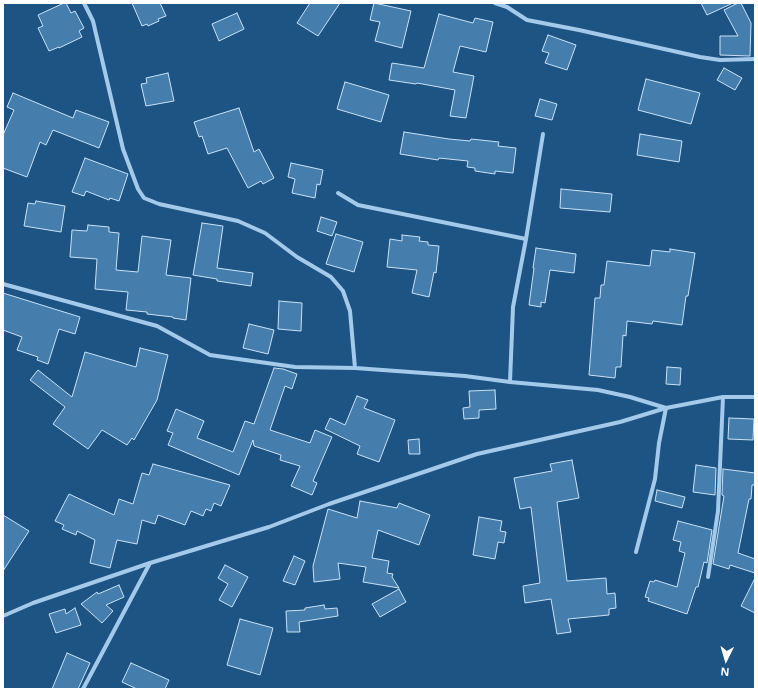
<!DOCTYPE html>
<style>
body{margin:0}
#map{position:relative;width:758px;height:692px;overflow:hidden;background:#1d5484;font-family:"Open Sans",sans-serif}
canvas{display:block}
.frame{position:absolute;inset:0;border:4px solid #fff;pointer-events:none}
.north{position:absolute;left:706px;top:640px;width:40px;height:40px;-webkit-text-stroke:3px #1d5484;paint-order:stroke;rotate:185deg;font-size:11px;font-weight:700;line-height:16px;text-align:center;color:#fff}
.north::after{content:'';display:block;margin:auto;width:14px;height:18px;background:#fff;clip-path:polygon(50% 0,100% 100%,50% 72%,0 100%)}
</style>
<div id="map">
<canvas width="758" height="692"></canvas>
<div class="frame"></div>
<div class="north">N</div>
</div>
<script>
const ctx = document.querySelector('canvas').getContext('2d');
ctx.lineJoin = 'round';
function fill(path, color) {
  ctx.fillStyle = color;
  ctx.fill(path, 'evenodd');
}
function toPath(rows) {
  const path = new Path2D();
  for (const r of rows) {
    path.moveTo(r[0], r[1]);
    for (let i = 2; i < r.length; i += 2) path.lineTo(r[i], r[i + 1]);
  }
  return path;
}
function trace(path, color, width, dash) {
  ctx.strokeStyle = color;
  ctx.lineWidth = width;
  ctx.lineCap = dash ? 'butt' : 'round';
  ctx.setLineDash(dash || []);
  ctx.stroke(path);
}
const building = toPath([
 [64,3,66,3,71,13,75,11,84,28,79,31,82,37,59,48,59,47,49,51,38,28,43,26,38,15,64,3],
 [132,3,160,3,166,16,158,19,159,21,148,26,147,24,142,26,132,3],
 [310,3,340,3,318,36,297,23,310,3],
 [374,3,411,11,402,48,375,41,380,22,370,20,374,3],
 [701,3,733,3,707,15,701,3],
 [738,3,741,3,751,23,750,56,720,55,720,36,738,36,724,10,738,3],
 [237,13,244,29,219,41,212,24,237,13],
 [439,14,473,23,475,18,493,22,486,52,460,46,453,72,474,76,466,118,450,116,455,90,417,83,416,84,389,80,392,63,424,68,439,14],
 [548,35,576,45,567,70,545,63,549,53,542,51,548,35],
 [724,68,742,78,735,90,717,80,724,68],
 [168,73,174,101,146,106,141,84,147,83,146,78,168,73],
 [646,79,700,93,691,124,638,110,646,79],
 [345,82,389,95,381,122,337,109,345,82],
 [13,93,73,118,76,110,109,122,99,148,53,130,46,145,40,142,27,177,3,168,3,135,14,110,7,107,13,93],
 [540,99,557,104,552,120,535,116,540,99],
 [239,108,254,152,259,149,274,178,263,184,261,181,248,188,227,148,208,154,202,136,199,137,194,122,239,108],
 [404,132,449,139,470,141,471,139,499,142,498,146,516,148,513,173,495,171,495,174,475,171,475,168,467,167,468,161,439,158,438,160,400,154,404,132],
 [640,134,682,141,679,162,637,155,640,134],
 [85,158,128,174,119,201,110,198,109,200,86,191,84,196,72,192,85,158],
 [291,163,323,170,320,185,317,184,315,198,292,193,295,179,288,177,291,163],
 [561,189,612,194,610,212,560,208,561,189],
 [36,201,65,206,61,232,24,226,28,203,35,204,36,201],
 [321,217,337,222,332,236,317,231,321,217],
 [202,223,223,226,217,268,253,273,251,286,217,281,217,279,193,275,202,223],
 [88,225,109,227,109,232,119,233,116,270,138,272,142,236,171,240,166,275,191,278,186,320,173,318,173,317,147,314,147,312,126,310,128,292,95,289,97,259,70,257,72,230,87,231,88,225],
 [336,234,363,242,354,272,326,264,336,234],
 [402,235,420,237,419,241,428,242,428,245,439,246,436,273,434,272,429,297,412,293,417,270,387,267,390,239,402,241,402,235],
 [536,248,576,254,574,273,550,270,545,303,541,302,541,307,529,305,534,268,533,268,536,248],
 [670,249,695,253,688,296,686,296,682,325,653,321,652,324,627,321,626,336,623,335,621,367,616,367,615,378,589,375,595,298,600,298,601,285,604,285,607,261,650,266,652,250,670,252,670,249],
 [3,293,80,317,75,334,59,329,48,364,37,360,38,357,17,350,22,337,3,330,3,293],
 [279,301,302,303,301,331,278,329,279,301],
 [249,324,274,330,268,354,243,348,249,324],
 [140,348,168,355,157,400,134,440,132,438,127,445,102,430,88,449,53,424,65,407,30,380,38,370,72,397,85,352,136,367,140,348],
 [667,367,681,368,680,385,666,384,667,367],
 [274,368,283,369,297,374,292,389,285,386,270,430,310,443,315,430,332,437,313,481,317,483,312,495,291,486,300,466,280,460,281,455,254,446,253,440,239,475,168,445,173,433,167,431,176,409,204,421,197,438,233,452,245,421,254,424,274,368],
 [495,390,496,409,479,410,479,418,464,419,463,408,470,407,469,391,495,390],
 [357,396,368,400,364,408,395,420,379,462,357,454,360,446,325,429,330,418,345,425,357,396],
 [729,418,754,419,753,440,728,439,729,418],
 [419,439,420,454,409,454,408,440,419,439],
 [572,460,579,498,557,502,567,581,606,578,607,594,615,593,616,608,609,609,609,615,568,619,571,632,557,634,551,599,525,603,523,586,540,583,531,507,520,509,514,478,552,471,550,464,572,460],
 [153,464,230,485,221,506,214,503,211,511,206,509,203,516,191,511,185,525,158,515,155,524,142,520,137,544,117,540,110,568,90,563,95,540,77,531,76,535,62,529,64,525,55,521,69,494,114,515,119,499,133,504,142,473,149,475,153,464],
 [696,465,716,468,715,495,693,492,696,465],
 [723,469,755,473,755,485,752,485,751,499,749,499,738,553,755,559,755,573,730,565,729,569,713,564,724,496,722,495,723,469],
 [657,490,685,497,682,508,655,501,657,490],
 [360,501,397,508,399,503,430,515,419,545,378,530,372,558,389,561,387,573,393,574,392,577,399,588,363,582,366,567,338,563,340,579,314,582,313,566,328,509,357,518,360,501],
 [3,515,29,531,3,571,3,515],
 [479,517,502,521,500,531,506,532,504,543,498,542,495,559,473,555,479,517],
 [678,521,712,530,707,563,704,562,698,587,696,587,687,614,648,601,649,598,645,597,650,581,654,582,655,580,677,587,685,553,679,551,681,542,673,540,678,521],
 [294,556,305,561,295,585,283,581,294,556],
 [225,565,248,577,232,607,219,600,228,584,218,578,225,565],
 [755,578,755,613,741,606,755,578],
 [119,585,124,597,106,605,113,611,102,623,81,604,97,592,98,594,119,585],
 [399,589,406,602,380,617,372,604,399,589],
 [324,605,325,609,337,608,338,616,299,622,300,632,287,632,286,611,305,610,305,608,324,605],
 [75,608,81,625,56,633,49,614,65,609,66,614,75,608],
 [240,619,273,628,260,675,227,665,240,619],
 [67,653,90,663,78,689,52,689,67,653],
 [131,663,169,680,165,689,137,689,122,682,131,663]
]);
fill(building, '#457ead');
trace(building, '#c8e2f8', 1);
trace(toPath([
 [84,3,93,21,123,149,138,189,144,198,159,204,238,221,265,233,297,257,331,277,343,291,350,311,355,368],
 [495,3,507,7,527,20,579,30,700,57,720,60,755,59],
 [338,193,358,205,526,239,513,307,510,382],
 [526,239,543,134],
 [3,284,157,326,210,355,295,367,355,368,465,376,510,382,598,390,630,397,666,408,659,443,655,479,636,552],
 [708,577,718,511,723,397],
 [3,616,33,603,150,563,269,527,329,504,477,454,620,422,666,408,723,397,755,397],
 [83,689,150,563]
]), '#a3caea', 4);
</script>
